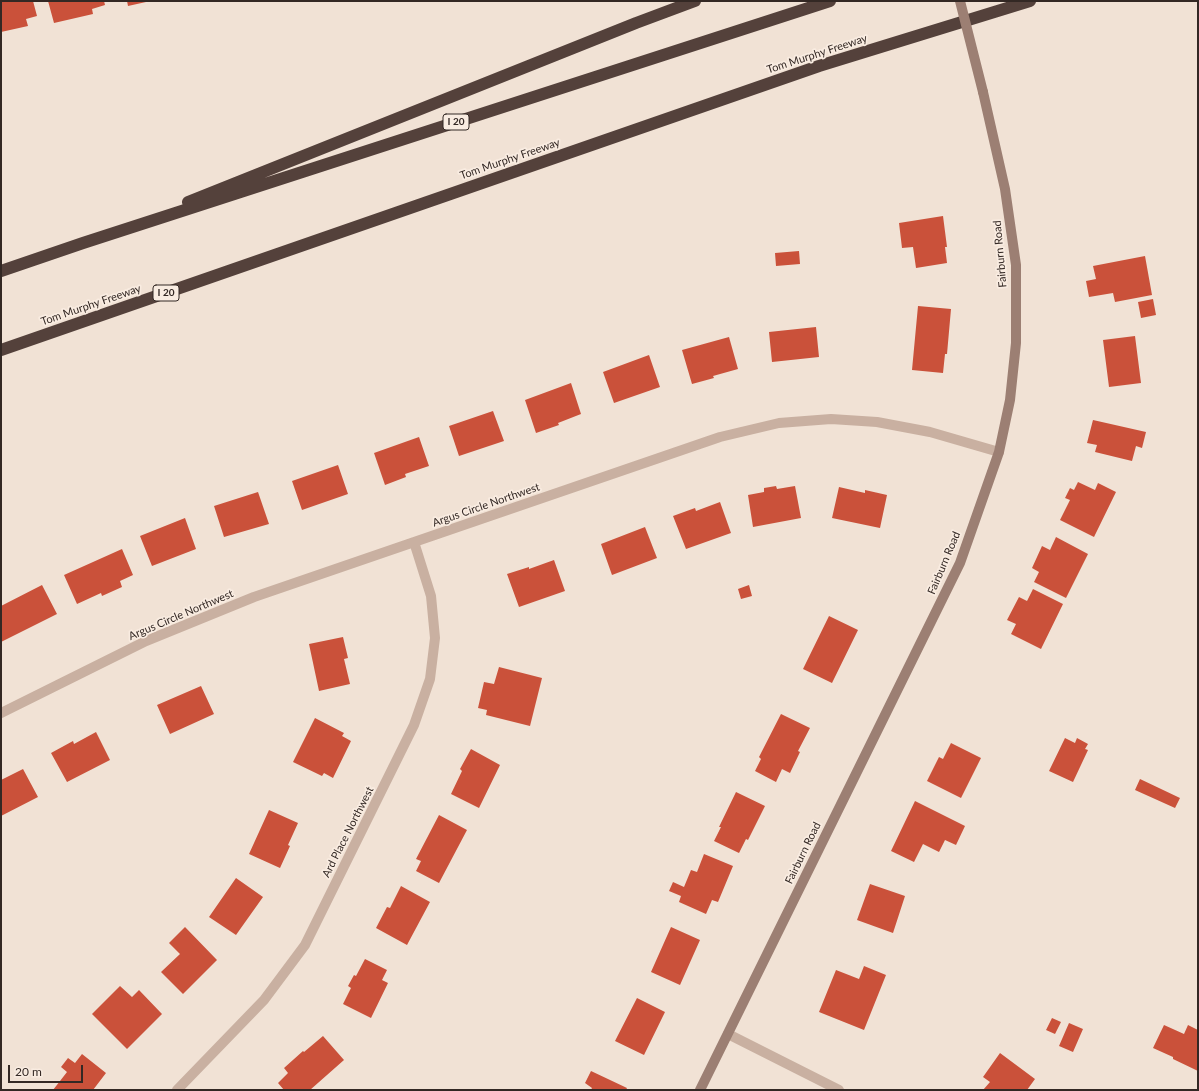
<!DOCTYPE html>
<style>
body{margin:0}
#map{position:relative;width:1199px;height:1091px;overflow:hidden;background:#f1e2d5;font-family:Lato,sans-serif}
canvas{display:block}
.frame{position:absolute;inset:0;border:2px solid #332824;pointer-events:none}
.scale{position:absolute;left:8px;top:1065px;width:75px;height:18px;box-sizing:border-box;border:2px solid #332824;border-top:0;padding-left:5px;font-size:12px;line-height:14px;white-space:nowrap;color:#332824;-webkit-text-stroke:3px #f9ece1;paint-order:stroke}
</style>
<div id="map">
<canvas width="1199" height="1091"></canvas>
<div class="frame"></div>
<div class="scale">20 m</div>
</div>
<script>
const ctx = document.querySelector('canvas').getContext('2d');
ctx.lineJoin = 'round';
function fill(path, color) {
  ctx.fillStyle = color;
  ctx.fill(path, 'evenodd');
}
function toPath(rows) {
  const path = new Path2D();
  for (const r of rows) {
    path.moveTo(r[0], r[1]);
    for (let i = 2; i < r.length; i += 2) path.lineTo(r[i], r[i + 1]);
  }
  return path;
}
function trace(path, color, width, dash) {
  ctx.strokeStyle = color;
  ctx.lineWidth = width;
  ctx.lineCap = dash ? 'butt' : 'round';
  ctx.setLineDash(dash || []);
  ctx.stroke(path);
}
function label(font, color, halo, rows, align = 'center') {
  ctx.font = font + ' Lato,sans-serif';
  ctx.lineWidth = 3.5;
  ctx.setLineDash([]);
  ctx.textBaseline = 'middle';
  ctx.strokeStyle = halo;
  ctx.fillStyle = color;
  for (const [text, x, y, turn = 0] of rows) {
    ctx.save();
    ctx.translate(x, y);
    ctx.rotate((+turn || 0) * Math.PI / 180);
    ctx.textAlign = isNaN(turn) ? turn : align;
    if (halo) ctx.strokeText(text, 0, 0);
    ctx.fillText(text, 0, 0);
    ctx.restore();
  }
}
fill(toPath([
 [1,1,33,1,37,16,26,19,28,26,1,32],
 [48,1,104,1,105,5,92,9,93,14,54,23],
 [127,1,146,1,146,2,128,6],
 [943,216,947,247,945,247,947,263,916,268,913,247,902,248,899,223],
 [799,251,800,264,776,266,775,253],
 [1145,256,1152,295,1115,302,1113,293,1089,297,1086,281,1096,279,1093,266],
 [1153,299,1156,315,1141,318,1138,302],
 [918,306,951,309,947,354,945,354,943,373,912,370],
 [816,327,819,357,772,362,769,332],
 [1135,336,1141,383,1109,387,1103,340],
 [729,337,738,369,713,376,714,378,692,384,682,350],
 [649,355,660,387,614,403,603,372],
 [571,383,581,414,558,423,559,425,536,433,525,400],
 [493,411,504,441,459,456,449,426],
 [1093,420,1146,432,1142,448,1136,446,1132,461,1095,452,1097,445,1087,443],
 [419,437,429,466,405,474,406,477,385,485,374,453],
 [338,465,348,494,302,510,292,481],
 [1078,482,1095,490,1098,483,1116,492,1094,537,1060,520,1070,500,1065,498,1070,488,1074,490],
 [776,486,777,489,795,486,801,518,753,527,748,495,764,492,764,488],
 [839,487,865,493,865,490,887,495,880,528,832,518],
 [258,492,269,524,224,537,214,506],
 [720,502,731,533,686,549,673,516,695,508,696,511],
 [185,518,196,549,152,566,140,536],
 [645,527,657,558,612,575,601,544],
 [1056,537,1088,554,1066,598,1034,582,1039,572,1032,568,1042,546,1050,550],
 [122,549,133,575,120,581,122,587,102,596,101,593,77,604,64,575],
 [554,560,565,591,519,607,507,574,529,567,529,569],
 [42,585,57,614,1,642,1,606],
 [749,585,752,596,741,599,738,589],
 [1033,589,1063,604,1041,649,1011,634,1016,624,1007,620,1019,597,1027,601],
 [829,616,858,630,832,683,803,669],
 [343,637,348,658,344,659,350,684,319,691,309,644],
 [499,667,542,678,530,726,486,715,487,710,478,708,484,682,494,684],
 [201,686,214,714,170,734,157,705],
 [781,714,810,728,798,751,800,752,790,773,782,769,776,782,755,771,761,759,759,757],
 [315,718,344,733,342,736,351,741,333,778,324,773,322,776,293,762],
 [96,732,110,760,67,782,51,753,73,741,74,744],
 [1065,738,1075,743,1077,738,1088,744,1085,749,1088,750,1073,782,1049,771],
 [951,743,981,758,961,798,927,781,939,757,943,759],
 [471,749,500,765,479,808,451,794,462,771,460,769],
 [23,769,38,797,1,816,1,780],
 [1140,779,1180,798,1175,808,1135,790],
 [736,792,765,806,748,840,746,839,739,853,714,841,721,827,719,827],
 [915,801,965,826,956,845,945,840,939,852,923,844,914,862,891,851],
 [269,810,298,823,288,845,290,846,280,868,249,854],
 [439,815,467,830,439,883,416,871,421,861,416,859],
 [704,854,733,866,718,902,712,900,706,914,679,902,681,896,669,891,673,882,684,887,691,870,697,872],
 [236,878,263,897,236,935,209,917],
 [870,884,905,896,893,933,857,920],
 [401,886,430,902,407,945,376,928,387,907,390,908],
 [185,927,217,960,183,994,161,972,180,954,169,943],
 [671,927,700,940,680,985,651,972],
 [365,959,387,970,382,980,388,983,371,1018,343,1004,351,988,348,986,354,975,356,976],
 [864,966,886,975,864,1030,819,1012,836,970,859,979],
 [120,986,132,997,139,990,162,1014,127,1049,92,1014],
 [637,998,665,1012,644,1055,615,1041],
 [1052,1018,1061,1022,1055,1034,1046,1030],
 [1069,1023,1083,1029,1073,1052,1059,1046],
 [1164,1025,1184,1034,1188,1025,1198,1030,1198,1071,1173,1059,1173,1057,1153,1048],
 [323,1036,344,1060,310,1090,284,1090,278,1083,288,1073,284,1068,303,1051,304,1052],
 [1000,1053,1035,1079,1027,1090,983,1090,990,1082,983,1077],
 [82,1054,106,1073,93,1090,53,1090,67,1072,61,1067,68,1058,75,1063],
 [591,1071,627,1088,626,1090,591,1090,592,1088,585,1083]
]), '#ca513a');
trace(toPath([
 [1,713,146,641,254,597,720,437,779,423,831,419,877,422,930,432,999,452],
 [728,1034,839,1090],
 [177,1090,264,1000,305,945,414,725,430,679,435,638,431,596,414,542]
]), '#c9b0a1', 10);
trace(toPath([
 [700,1090,960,563,999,452,1010,400,1016,343,1016,265,1005,189,983,92]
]), '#9c7f73', 10);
trace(toPath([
 [188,202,636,23,695,1],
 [1,271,83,243,830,1],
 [1,350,819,66,1030,1]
]), '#54413b', 12);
trace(toPath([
 [960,1,983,92]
]), '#9c7f73', 10);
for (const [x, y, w] of [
 [456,122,26],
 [166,293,26]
]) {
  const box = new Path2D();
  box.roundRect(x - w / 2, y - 8, w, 16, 3);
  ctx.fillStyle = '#f9ece1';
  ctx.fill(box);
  trace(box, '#332824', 1);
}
label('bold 10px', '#332824', null, [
 ["I 20",456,122],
 ["I 20",166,293]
]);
label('11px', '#332824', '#f9ece1', [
 ["Tom Murphy Freeway",817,54,-18],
 ["Tom Murphy Freeway",510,159,-19],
 ["Fairburn Road",1000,254,-95],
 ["Tom Murphy Freeway",91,305,-19],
 ["Argus Circle Northwest",486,505,-19],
 ["Fairburn Road",944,563,-67],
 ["Argus Circle Northwest",181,615,-23],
 ["Ard Place Northwest",348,832,-63],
 ["Fairburn Road",803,853,-64]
]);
</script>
